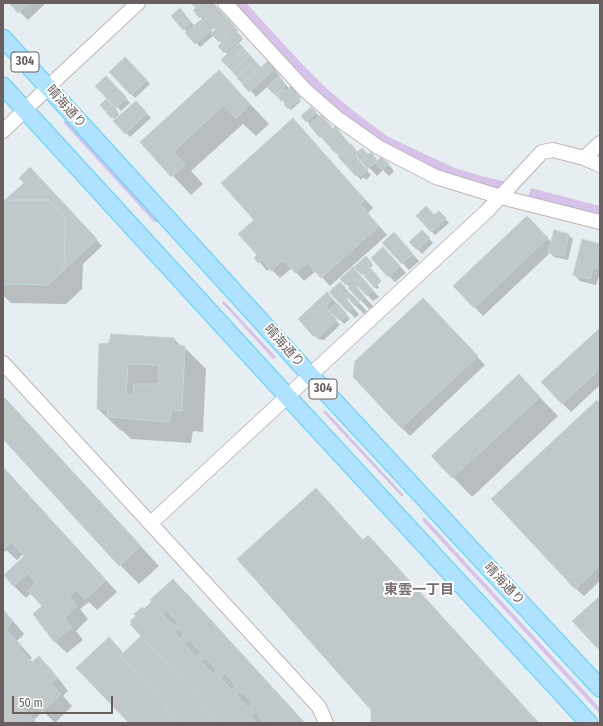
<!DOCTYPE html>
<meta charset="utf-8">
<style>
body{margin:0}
#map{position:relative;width:603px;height:726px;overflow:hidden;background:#e7eef1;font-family:"Fira Sans Condensed",sans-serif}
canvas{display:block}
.frame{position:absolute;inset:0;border:4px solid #685f5e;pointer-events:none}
.scale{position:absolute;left:12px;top:696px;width:101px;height:18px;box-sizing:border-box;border:2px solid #685f5e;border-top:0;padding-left:5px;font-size:12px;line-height:14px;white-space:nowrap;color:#685f5e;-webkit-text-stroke:3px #fff;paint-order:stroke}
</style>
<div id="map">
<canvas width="603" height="726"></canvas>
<div class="frame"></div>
<div class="scale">50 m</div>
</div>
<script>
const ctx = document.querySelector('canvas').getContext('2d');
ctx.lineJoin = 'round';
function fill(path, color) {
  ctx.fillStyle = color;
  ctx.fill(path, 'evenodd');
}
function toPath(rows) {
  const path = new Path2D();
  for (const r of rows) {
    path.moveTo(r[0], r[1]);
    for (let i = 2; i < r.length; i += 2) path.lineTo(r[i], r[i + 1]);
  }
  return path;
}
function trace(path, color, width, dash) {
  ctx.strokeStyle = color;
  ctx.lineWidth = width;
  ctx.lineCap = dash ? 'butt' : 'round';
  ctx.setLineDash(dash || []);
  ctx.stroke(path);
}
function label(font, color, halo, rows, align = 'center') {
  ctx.font = font + ' "Fira Sans Condensed","Noto Sans JP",sans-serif';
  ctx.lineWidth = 4;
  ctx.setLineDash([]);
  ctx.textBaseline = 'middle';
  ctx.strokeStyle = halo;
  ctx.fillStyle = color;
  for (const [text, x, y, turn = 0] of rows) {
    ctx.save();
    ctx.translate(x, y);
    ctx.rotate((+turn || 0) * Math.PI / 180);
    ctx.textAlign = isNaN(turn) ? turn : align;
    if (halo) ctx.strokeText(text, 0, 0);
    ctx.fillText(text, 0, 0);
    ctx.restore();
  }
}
fill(toPath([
 [231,3,246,3,303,65,326,88,356,113,387,136,420,152,455,168,481,176,508,182,504,193,472,186,384,146,324,101],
 [65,120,157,220,157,222,154,222,63,122],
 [531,188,600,206,600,216,528,197],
 [223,301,225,302,276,357,273,359,227,308,222,303],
 [325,410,403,494,403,496,401,496,323,412],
 [423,518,425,518,600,708,600,714,422,520]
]), '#d7c2ea');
fill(toPath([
 [10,3,46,3,28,20],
 [193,3,213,3,238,31,237,33,243,39,238,44,261,68,274,69,280,76,278,77,290,89,291,87,301,98,299,100,301,101,291,110,268,86,256,97,223,60,228,55,220,46,222,43,214,35,200,47,184,29,183,14,195,26,202,19,194,11,197,8],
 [214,27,217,30,213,33,211,30],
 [125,58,150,84,135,98,111,72],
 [219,71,269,124,256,136,243,124,191,171,203,184,191,195,141,142],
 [106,77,130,103,121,111,97,86],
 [106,100,119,114,114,119,101,105],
 [140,106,151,118,130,137,126,133],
 [311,108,333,129,335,127,358,153,369,155,371,154,378,161,388,164,394,171,389,176,383,170,377,176,358,156,355,158,371,175,366,180,363,177,361,180,302,116],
 [301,128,373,208,368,213,387,235,330,286,316,271,304,281,292,268,280,278,270,268,267,271,256,258,259,255,256,220],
 [36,175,102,246,83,264,82,289,66,304,11,303,3,295,3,201,6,201],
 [439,212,449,223,435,235,431,231,435,216],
 [536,225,552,243,568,235,573,239,568,260,554,257,550,253,483,316,455,286],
 [426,235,433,243,422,254,411,242],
 [400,240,419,261,409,270,384,243],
 [599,245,600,273,596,285,580,281,574,274],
 [389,254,406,273,395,282,389,276],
 [366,258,373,265,370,268,371,270,381,281,377,285,379,287,377,289,363,274],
 [359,275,379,297,373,301,358,285,356,288,373,306,369,309,342,279],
 [340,283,367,311,364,314,348,298,346,300,359,314,355,318,330,292],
 [331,297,350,319,344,324,330,309,328,311,340,325,324,340,318,339,299,319],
 [431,308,485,365,410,436,401,427],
 [600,330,600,385,571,412,562,403],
 [112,335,174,339,182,347,184,347,206,369,203,432,193,431,191,443,131,439,123,431,120,430,98,409],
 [519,376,558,416,472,497,433,456],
 [5,400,24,419,159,566,139,584,120,565,3,437,3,401],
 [600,405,600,581,584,596,575,588],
 [3,467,117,592,97,610,89,602,80,609,88,619,76,631,83,640,67,653,55,642,34,614,43,606,31,593,26,598,14,586,6,575,25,557,23,554,17,560,6,550,3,553],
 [173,580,192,599,305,723,130,723,118,647,124,654,143,637,144,610],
 [3,609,24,634,17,641,32,658,30,660,32,663,39,657,51,669,68,691,63,696,72,706,55,723,43,711,34,720,37,723,3,723]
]), '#0003');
const building = toPath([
 [9,3,29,3,18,13,9,3],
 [191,3,213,3,226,17,214,29,202,15,199,18,193,10,196,8,191,3],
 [180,8,191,22,183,30,171,16,180,8],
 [227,18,235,27,227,35,228,36,219,42,211,34,227,18],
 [202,19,212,30,195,44,185,33,202,19],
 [235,30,242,37,224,53,218,46,235,30],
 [238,43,244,48,226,65,221,60,238,43],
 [244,49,249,54,232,71,227,66,244,49],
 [250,55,254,60,237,77,232,71,250,55],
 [125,57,147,80,131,95,109,72,125,57],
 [255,61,260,66,242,83,237,78,255,61],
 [268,61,275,69,249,92,242,84,268,61],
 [219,70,250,104,236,118,224,105,173,152,185,165,171,177,140,142,219,70],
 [106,76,127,98,116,108,95,86,106,76],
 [279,76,286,85,275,95,267,87,279,76],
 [291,86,296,91,284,102,282,100,281,101,276,95,283,89,285,92,291,86],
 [296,94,300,99,288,109,284,105,296,94],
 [106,99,112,105,105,111,100,105,106,99],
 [136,101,147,113,125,134,113,121,136,101],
 [113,105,118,112,111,118,106,112,113,105],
 [311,107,316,112,306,122,301,116,311,107],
 [321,115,332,127,320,138,309,125,321,115],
 [293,118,365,200,360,205,379,226,321,278,307,263,295,273,283,260,271,271,262,260,258,263,254,258,257,255,238,234,254,220,221,183,293,118],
 [335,126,342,134,329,146,322,138,335,126],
 [343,136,349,145,338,155,330,148,343,136],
 [351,144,356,150,352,153,368,170,361,176,359,174,356,176,338,157,351,144],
 [362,148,368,154,371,152,377,160,368,169,355,154,362,148],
 [381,157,389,164,382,170,375,163,381,157],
 [30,167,97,239,64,270,65,219,49,200,5,200,24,183,19,178,30,167],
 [3,200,49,200,65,219,64,270,47,285,3,284,3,200],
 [426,206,434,215,439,211,446,218,431,232,416,216,426,206],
 [527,216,548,238,474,308,453,286,527,216],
 [422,230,430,238,417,250,409,242,422,230],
 [554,230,569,234,564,256,548,253,554,230],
 [394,232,413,254,402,264,382,243,394,232],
 [582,239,600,244,597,254,600,255,600,269,593,267,590,279,573,275,582,239],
 [383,247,400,266,388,277,371,258,383,247],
 [366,256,372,263,369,266,370,267,362,275,354,267,366,256],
 [353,267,373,290,367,296,352,280,346,285,340,279,353,267],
 [371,269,380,279,376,283,378,285,375,288,364,276,371,269],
 [340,282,346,288,341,293,353,307,348,312,329,292,340,282],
 [353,283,365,297,360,301,348,288,353,283],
 [348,291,359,302,355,306,344,294,348,291],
 [327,292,333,299,325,306,337,320,319,337,313,336,298,319,327,292],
 [423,298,478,356,401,428,353,377,355,361,423,298],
 [337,303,347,314,340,321,329,310,337,303],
 [600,328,600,369,562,404,541,382,600,328],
 [111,334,174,338,173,345,185,346,182,411,172,410,169,422,108,417,107,410,97,409,99,344,109,343,111,334],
 [128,364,159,365,158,384,134,384,133,396,126,396,128,364],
 [519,374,540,397,452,478,431,456,519,374],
 [5,398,141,546,119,566,3,439,3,400,5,398],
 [597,400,600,404,600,565,575,589,491,499,597,400],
 [3,467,106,580,85,599,76,590,69,597,77,606,64,618,72,627,54,642,33,614,42,606,28,591,36,583,28,573,13,586,4,575,24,556,11,542,4,549,3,547,3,467],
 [316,488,363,540,368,535,539,723,371,723,371,710,237,559,316,488],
 [173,579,305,723,265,723,255,712,251,716,257,723,221,723,130,624,132,623,130,621,136,616,134,614,142,607,144,609,152,601,150,600,173,579],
 [167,610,178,623,174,627,162,614,167,610],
 [178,628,184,634,179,639,174,632,178,628],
 [189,640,201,652,196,657,184,644,189,640],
 [206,658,217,670,213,674,201,662,206,658],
 [225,673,236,686,232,690,220,678,225,673],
 [241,691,253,703,248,708,236,695,241,691],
 [600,596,600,651,572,621,600,596],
 [3,609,12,622,5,629,21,645,19,648,32,662,39,656,57,678,51,683,61,694,42,712,31,700,22,707,33,719,29,723,3,723,3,609],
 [141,636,221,723,181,723,120,656,141,636],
 [109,637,123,653,120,656,181,723,129,723,76,668,109,637]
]);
fill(building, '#c1c8ca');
trace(building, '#c4d3d7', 1);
const minor = toPath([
 [225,3,305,90,337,118,378,147,436,177,501,197,600,222],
 [3,131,25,110,48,87,138,3],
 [584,158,600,165],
 [3,363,319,707,326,723],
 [151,523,488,210,542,152,553,150,584,158,600,143]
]);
const major = toPath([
 [3,38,310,375,600,688],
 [3,86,287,396,589,723]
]);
trace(minor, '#bcb5b4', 16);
trace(major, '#55d3fc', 19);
trace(minor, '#fff', 14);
trace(major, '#aee2ff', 17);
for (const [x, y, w] of [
 [25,62,28],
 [323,389,28]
]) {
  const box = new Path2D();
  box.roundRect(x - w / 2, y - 10, w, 20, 3);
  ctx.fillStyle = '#fff';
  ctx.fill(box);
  trace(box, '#685f5e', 1);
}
label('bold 12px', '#685f5e', null, [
 ["304",25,62],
 ["304",323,389]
]);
label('13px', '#685f5e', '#fff', [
 ["晴海通り",66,107,48],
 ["晴海通り",284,346,48],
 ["晴海通り",504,584,47]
]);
label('bold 14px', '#7a6f6f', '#fff', [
 ["東雲一丁目",419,590]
]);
</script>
